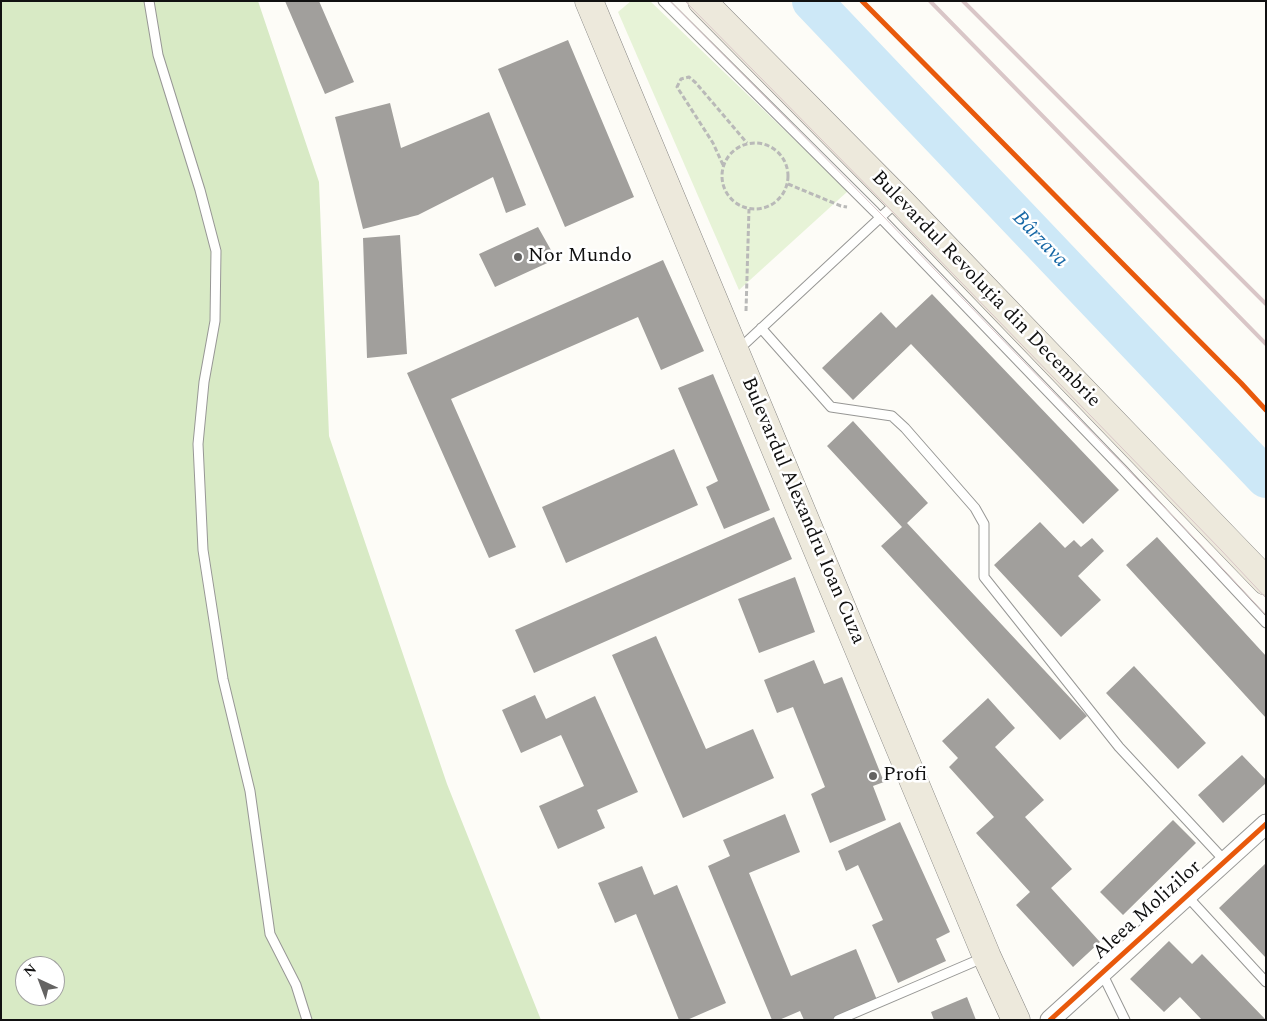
<!DOCTYPE html>
<meta charset="utf-8">
<style>
body{margin:0}
#map{position:relative;width:1267px;height:1021px;overflow:hidden;background:#fdfcf7;font-family:Spectral,serif}
canvas{display:block}
.frame{position:absolute;inset:0;border:2px solid #111;pointer-events:none}
.north{position:absolute;left:15px;top:956px;width:50px;height:50px;box-sizing:border-box;background:#fff;border:1px solid #a0a0a0;border-radius:50%;rotate:317deg;font-size:14px;font-weight:700;line-height:20px;text-align:center;color:#111}
.north::after{content:'';display:block;margin:auto;width:18px;height:22px;background:#646362;clip-path:polygon(50% 0,100% 100%,50% 72%,0 100%)}
</style>
<div id="map">
<canvas width="1267" height="1021"></canvas>
<div class="frame"></div>
<div class="north">N</div>
</div>
<script>
const ctx = document.querySelector('canvas').getContext('2d');
ctx.lineJoin = 'round';
function fill(path, color) {
  ctx.fillStyle = color;
  ctx.fill(path, 'evenodd');
}
function toPath(rows) {
  const path = new Path2D();
  for (const r of rows) {
    if (r.length === 3) {
      path.moveTo(r[0] + r[2], r[1]);
      path.arc(r[0], r[1], r[2], 0, 2 * Math.PI);
      continue;
    }
    path.moveTo(r[0], r[1]);
    for (let i = 2; i < r.length; i += 2) path.lineTo(r[i], r[i + 1]);
  }
  return path;
}
function trace(path, color, width, dash) {
  ctx.strokeStyle = color;
  ctx.lineWidth = width;
  ctx.lineCap = dash ? 'butt' : 'round';
  ctx.setLineDash(dash || []);
  ctx.stroke(path);
}
function label(font, color, halo, rows, align = 'center') {
  ctx.font = font + ' Spectral,serif';
  ctx.lineWidth = 5;
  ctx.setLineDash([]);
  ctx.textBaseline = 'middle';
  ctx.strokeStyle = halo;
  ctx.fillStyle = color;
  for (const [text, x, y, turn = 0] of rows) {
    ctx.save();
    ctx.translate(x, y);
    ctx.rotate((+turn || 0) * Math.PI / 180);
    ctx.textAlign = isNaN(turn) ? turn : align;
    if (halo) ctx.strokeText(text, 0, 0);
    ctx.fillText(text, 0, 0);
    ctx.restore();
  }
}
fill(toPath([
 [631,1,650,1,848,191,739,290,618,12]
]), '#e7f3d7');
fill(toPath([
 [1,1,258,1,319,182,329,436,447,784,541,1020,1,1020],
 [25,966,55,966,55,996,25,996]
]), '#d8eac5');
trace(toPath([
 [812,1,1266,478]
]), '#cde8f7', 40);
fill(toPath([
 [285,1,319,1,354,82,325,94],
 [568,40,634,197,565,227,498,69],
 [390,103,401,148,489,112,526,205,506,213,493,177,418,215,363,229,335,117],
 [538,227,556,259,495,287,479,254],
 [400,235,407,354,367,358,363,238],
 [663,260,704,351,661,370,638,317,451,399,516,547,489,558,407,373],
 [932,294,1119,490,1083,524,911,344,853,400,822,368,881,312,896,328],
 [713,374,770,510,724,529,706,487,718,481,678,388],
 [853,421,928,503,907,523,1087,716,1060,740,881,546,902,527,827,446],
 [674,449,698,505,566,563,542,507],
 [774,517,792,559,534,673,515,630],
 [1040,522,1065,548,1074,540,1081,547,1092,538,1104,551,1078,576,1101,600,1061,637,994,565],
 [1157,537,1266,656,1266,718,1126,565],
 [795,577,815,632,759,653,738,599],
 [656,636,706,749,753,729,774,778,683,818,612,655],
 [814,660,824,684,842,677,884,782,873,786,886,820,830,843,811,794,825,787,793,707,777,713,764,680],
 [1134,666,1206,743,1178,769,1106,693],
 [535,695,546,719,595,696,638,792,597,810,605,828,558,849,539,806,584,786,561,735,521,753,502,710],
 [988,698,1015,728,995,747,1044,800,1025,817,1072,869,1051,888,1100,942,1073,967,1016,905,1030,892,976,833,994,817,949,767,958,758,942,741],
 [1242,755,1266,780,1266,783,1223,823,1198,795],
 [785,814,800,852,749,873,791,976,856,949,877,1000,830,1020,804,1020,800,1011,779,1020,772,1020,708,866,730,856,723,840],
 [1173,820,1196,843,1123,915,1100,892],
 [900,822,950,932,936,939,946,961,898,983,872,925,883,920,858,865,846,871,838,851],
 [1266,863,1266,958,1219,908],
 [642,866,654,895,677,885,726,1003,687,1020,679,1020,636,914,615,923,598,883],
 [1169,941,1192,964,1202,954,1266,1020,1202,1020,1180,997,1164,1012,1130,979],
 [967,997,976,1020,934,1020,931,1012]
]), '#a19f9c');
const lane = toPath([
 [149,1,158,55,200,190,216,251,215,321,204,382,198,444,203,550,223,679,250,791,270,934,296,985,307,1020],
 [663,1,875,212,1123,470,1266,623],
 [761,328,831,407,892,416,905,428,975,508,984,524,984,577,1119,747,1225,861],
 [738,350,897,202],
 [1187,896,1266,982],
 [1102,973,1125,1020],
 [838,1020,985,957]
]);
const street = toPath([
 [1050,1020,1266,824]
]);
const primary = toPath([
 [589,1,987,957,1016,1020],
 [702,1,899,200,1266,581]
]);
trace(lane, '#979795', 11);
trace(street, '#979795', 21);
trace(primary, '#858482', 29);
trace(toPath([
 [755,176,33],
 [723,165,713,143,677,87,681,79,689,77,696,83,747,143],
 [788,184,841,206,847,207],
 [746,311,749,209]
]), '#b9b9b8', 3, [5, 2.5]);
trace(lane, '#fffffe', 9);
trace(street, '#fffffe', 19);
trace(primary, '#ede9dc', 28);
trace(toPath([
 [670,1,883,216,1195,539,1266,615],
 [685,1,890,209,1221,550,1266,598]
]), '#d9c6c7', 1);
trace(toPath([
 [930,1,1266,344],
 [963,1,1266,304]
]), '#d9c6c7', 4);
trace(toPath([
 [862,1,1241,383,1266,410],
 [1050,1020,1266,824]
]), '#e8590c', 5);
for (const [x, y, r, color] of [
 [518,257,5,"#646362"],
 [873,776,5,"#646362"]
]) {
  const dot = new Path2D();
  dot.arc(x, y, r, 0, 2 * Math.PI);
  ctx.fillStyle = color;
  ctx.fill(dot);
  trace(dot, '#fff', 2);
}
label('20px', '#111', '#fff', [
 ["Nor Mundo",528,257],
 ["Profi",883,776]
], 'left');
label('20px', '#111', '#fff', [
 ["Bulevardul Revoluția din Decembrie",985,290,46],
 ["Bulevardul Alexandru Ioan Cuza",802,511,67],
 ["Aleea Molizilor",1148,911,-42]
]);
label('italic 21px', '#1768a6', '#fff', [
 ["Bârzava",1039,240,46]
]);
</script>
